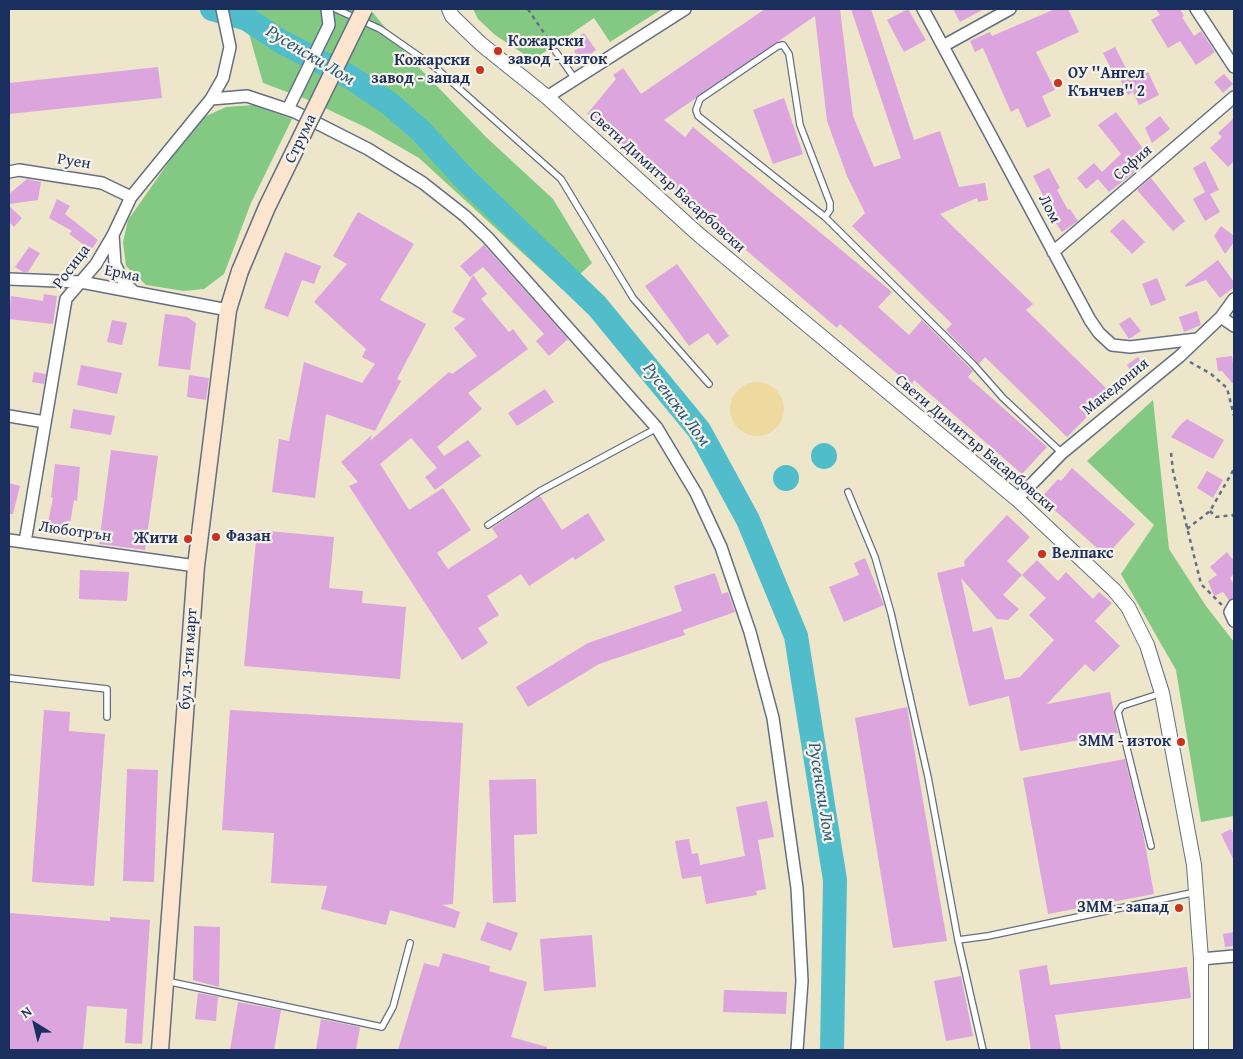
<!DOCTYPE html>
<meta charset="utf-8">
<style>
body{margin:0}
#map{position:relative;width:1243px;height:1059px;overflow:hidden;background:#ede6ca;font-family:"Gentium Book Plus",serif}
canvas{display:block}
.frame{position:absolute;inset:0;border:10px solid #1b2f5e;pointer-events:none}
.north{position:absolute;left:10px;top:999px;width:50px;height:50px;-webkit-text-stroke:4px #f7f3e8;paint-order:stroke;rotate:324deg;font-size:14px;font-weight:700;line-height:20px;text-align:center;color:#1b2f5e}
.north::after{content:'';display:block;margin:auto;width:18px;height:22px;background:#1b2f5e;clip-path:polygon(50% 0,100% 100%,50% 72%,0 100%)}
</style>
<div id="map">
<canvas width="1243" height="1059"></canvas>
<div class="frame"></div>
<div class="north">N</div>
</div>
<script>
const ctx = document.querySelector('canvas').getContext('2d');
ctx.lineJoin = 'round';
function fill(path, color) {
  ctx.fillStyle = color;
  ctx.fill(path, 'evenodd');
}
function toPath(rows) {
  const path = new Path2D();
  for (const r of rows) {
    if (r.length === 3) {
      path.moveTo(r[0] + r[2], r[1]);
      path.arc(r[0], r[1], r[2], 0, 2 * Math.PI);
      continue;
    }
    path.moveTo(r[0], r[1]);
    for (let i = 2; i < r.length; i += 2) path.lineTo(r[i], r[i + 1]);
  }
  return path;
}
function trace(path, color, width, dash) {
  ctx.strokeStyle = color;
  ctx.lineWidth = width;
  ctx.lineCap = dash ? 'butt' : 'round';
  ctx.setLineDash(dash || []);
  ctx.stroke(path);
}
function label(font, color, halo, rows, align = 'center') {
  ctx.font = font + ' "Gentium Book Plus",serif';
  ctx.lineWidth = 4.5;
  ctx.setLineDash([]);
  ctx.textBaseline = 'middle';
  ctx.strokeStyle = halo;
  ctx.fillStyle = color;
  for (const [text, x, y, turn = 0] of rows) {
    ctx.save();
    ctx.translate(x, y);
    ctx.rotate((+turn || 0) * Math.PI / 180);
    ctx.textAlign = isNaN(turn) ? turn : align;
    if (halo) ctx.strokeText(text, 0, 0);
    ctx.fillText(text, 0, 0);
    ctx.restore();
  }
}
fill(toPath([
 [242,9,370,9,409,57,486,137,553,199,592,263,563,290,419,158,367,128,306,99,263,83],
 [473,9,662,9,610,42,594,18,533,60,495,35,478,19],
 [253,105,292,119,251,203,224,274,204,289,184,291,146,285,126,266,123,242,128,220,187,136,202,118,226,107],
 [1153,400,1169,549,1206,606,1234,642,1234,816,1201,822,1176,670,1121,574,1154,525,1087,461]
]), '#84c983');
fill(toPath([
 [757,409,27]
]), '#eeda9e');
fill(toPath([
 [824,456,13],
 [786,478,13]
]), '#51bdcb');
trace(toPath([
 [212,9,247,19,280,41,350,77,390,104,421,131,462,176,597,306,699,430,748,520,796,636,835,880,832,1050]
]), '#51bdcb', 24);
fill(toPath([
 [765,9,840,9,853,116,874,167,901,158,851,9,871,9,914,140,940,131,959,187,985,183,988,200,978,202,977,198,940,214,1033,304,1026,310,1111,393,1067,437,985,357,979,364,946,330,952,324,852,226,865,213,847,176,827,121,815,16,664,120,685,137,693,127,892,292,878,307,909,335,922,320,973,371,968,377,1047,447,1022,474,914,380,911,386,840,324,837,328,587,114,616,79,613,75,623,68,641,94],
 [908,9,926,40,904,52,887,20],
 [953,9,984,9,960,22],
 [1055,9,1068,9,1079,32,1036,52,1055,90,1042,96,1051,116,1027,128,1018,108,1011,112,983,48,975,52,970,41,990,32,992,36],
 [1156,9,1180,9,1184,16,1182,17,1194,36,1201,31,1215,52,1196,65,1180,41,1168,48,1151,20,1160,15],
 [584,33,596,50,580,61,574,51,580,47,575,39],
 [1115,47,1132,80,1148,72,1159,95,1139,105,1133,92,1128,95,1120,79,1117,80,1103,53],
 [158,67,162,98,9,114,9,83],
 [1224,74,1233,84,1223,93,1214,82],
 [784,98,803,154,773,164,753,110],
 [1116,112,1147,154,1137,162,1141,167,1109,192,1098,179,1086,189,1077,178,1094,163,1102,172,1121,154,1098,125],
 [1160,116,1170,129,1152,143,1145,128],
 [1234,118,1234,161,1228,167,1210,148,1222,137,1218,133],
 [1205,161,1219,190,1210,194,1220,212,1205,221,1193,199,1205,192,1193,168],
 [1049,168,1060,188,1057,190,1068,210,1070,209,1078,221,1062,232,1054,220,1055,219,1033,176],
 [1151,178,1185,221,1173,231,1137,190],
 [27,179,41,182,38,200,9,204,9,194],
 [57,199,70,206,65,214,98,240,91,250,69,234,72,231,49,218],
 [9,206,22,218,14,227,9,222],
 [358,212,414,244,380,300,426,324,397,379,401,381,375,431,326,414,315,498,272,492,279,439,289,441,304,362,362,383,375,364,362,357,366,349,314,302,347,264,333,256],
 [1123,219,1145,242,1132,254,1110,231],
 [1221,226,1234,236,1234,242,1225,254,1214,236],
 [484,245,568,339,549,356,536,341,544,334,483,267,470,277,460,266],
 [29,247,40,253,28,272,23,272,15,267],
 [285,252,321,266,314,284,302,280,288,317,264,308],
 [1218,260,1234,282,1234,287,1220,298,1206,280,1186,287,1185,285],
 [677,264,729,336,717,345,708,333,689,346,645,286],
 [473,275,487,294,481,299,509,332,513,329,528,349,468,393,482,409,437,447,444,456,468,440,481,456,435,490,425,477,437,468,411,438,380,464,409,510,443,488,471,530,437,553,448,569,498,537,492,528,540,496,562,530,588,513,605,540,575,560,573,557,529,586,521,574,487,596,499,615,478,628,488,643,462,660,349,486,358,482,341,462,372,435,370,441,449,372,452,374,477,356,454,328,465,319,452,312],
 [1157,278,1166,300,1151,306,1142,284],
 [44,294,57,296,53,324,9,319,11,296,43,301],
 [1197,311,1201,325,1184,332,1179,317],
 [165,314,187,317,196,323,190,370,158,366],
 [1130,317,1141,331,1129,339,1119,324],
 [112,320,127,323,122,345,107,342],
 [1232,356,1234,370,1234,385,1222,371,1218,371,1216,358],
 [1138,357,1146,369,1135,377,1127,365],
 [81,365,122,373,117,394,77,385],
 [34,372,46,374,44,384,32,382],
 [189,375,209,378,206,400,187,397],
 [545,389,554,402,517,426,508,413],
 [73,409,115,416,111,435,70,428],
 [1187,419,1224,440,1213,459,1171,437,1181,424],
 [111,450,158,456,145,550,99,544],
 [55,464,80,467,77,501,74,500,68,536,46,532,53,498,51,497],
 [1072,468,1135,524,1106,556,1041,498,1058,479,1061,481],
 [1207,471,1223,480,1213,498,1197,488],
 [9,483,20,486,13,514,9,514],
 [1007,515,1030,537,1007,561,1022,575,1037,560,1058,581,1066,572,1093,599,1099,592,1112,603,1095,621,1120,646,1094,672,1085,664,1047,704,1110,692,1118,733,1020,751,1009,696,969,706,937,573,965,566,964,561],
 [1022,575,1046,598,1029,615,1054,640,1020,677,1005,680,992,627,973,632,961,578,997,619,1008,620,1019,609,1003,595],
 [257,530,334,537,329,588,363,591,362,603,406,607,400,679,244,666],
 [1227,552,1234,561,1234,574,1230,578,1234,584,1234,598,1229,600,1223,592,1214,596,1208,581,1217,575,1210,567],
 [865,558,884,605,844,622,829,587,859,575,854,563],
 [80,570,129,572,127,601,79,599],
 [715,573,722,594,728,592,735,612,683,630,685,635,599,664,528,707,516,687,588,643,682,611,674,586],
 [907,707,947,941,893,948,855,718],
 [44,710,70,712,69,731,105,734,94,886,32,882],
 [230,710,463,723,453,904,442,905,460,912,455,928,390,910,386,925,321,909,327,886,271,883,274,833,222,830],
 [1125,759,1142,828,1154,894,1048,914,1023,778],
 [127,769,158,770,154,882,123,881],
 [536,779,537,834,514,835,516,902,493,903,489,780],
 [767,801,774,837,758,840,766,889,756,891,757,895,706,904,701,876,682,879,675,841,689,839,692,854,698,853,700,865,745,856,736,807],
 [1231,829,1234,835,1234,861,1221,834],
 [9,913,110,921,110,917,150,920,142,1044,125,1043,127,1009,87,1006,83,1050,9,1050],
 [487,922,518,933,511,951,480,940],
 [194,926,220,927,219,987,193,980],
 [1234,932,1234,946,1225,947,1223,934],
 [592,935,596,987,544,991,540,939],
 [443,953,490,966,489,971,527,982,511,1037,547,1047,547,1050,398,1050,424,963,439,967],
 [1047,965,1050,985,1187,967,1191,998,1055,1015,1061,1050,1031,1050,1019,970],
 [961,976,973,1036,946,1041,934,981],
 [724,990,787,992,786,1014,723,1012],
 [198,993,218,997,216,1021,195,1019],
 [238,1002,281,1010,274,1050,230,1050],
 [321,1019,360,1027,356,1050,316,1050]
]), '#dca5de');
const service = toPath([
 [336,9,380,29,436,68,561,179,633,298,709,384],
 [556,52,575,79],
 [825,217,830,210,830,203,800,125,789,54,783,45,778,46,700,99,696,110,698,116,825,217,973,364,1003,398,1062,453],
 [848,492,875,557,891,613,928,777,958,940,983,1050],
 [488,525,540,491,657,428],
 [9,678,107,689,107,717],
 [1151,846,1118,712,1122,706,1162,693],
 [958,940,988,936,1196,892],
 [166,981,382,1027,393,1007,410,943]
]);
const minor = toPath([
 [923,9,1090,320,1099,333,1112,345,1130,347,1197,339],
 [1196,9,1234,67],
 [943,46,1010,9],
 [547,97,685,9],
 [211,99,247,96,295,112,368,149,423,183,465,216,488,238,657,428,696,493,721,547,750,632,773,718,797,888,802,981,797,1050],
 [288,109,329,25,327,9],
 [9,172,19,170,102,183,131,197],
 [113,235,115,264,123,281,134,292],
 [1053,252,1234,97],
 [9,279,81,282,228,310],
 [1221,317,1234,326],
 [9,416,45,422],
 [1017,499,1062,453,1180,356,1221,317,1234,299],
 [9,540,196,566],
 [25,542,66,299,96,264,113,235,131,197,211,99,223,78,230,47,222,9],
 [1234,605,1230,612,1234,621],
 [1201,959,1234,956]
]);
const tertiary = toPath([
 [449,9,452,16,481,44,547,97,698,234,1017,499,1114,590,1128,607,1147,645,1162,693,1194,865,1201,959,1201,1050]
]);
const secondary = toPath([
 [160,1050,196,566,228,310,240,271]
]);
trace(service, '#646f84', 8);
trace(minor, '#646f84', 14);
trace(tertiary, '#646f84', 16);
trace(secondary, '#646f84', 19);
trace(toPath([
 [528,9,552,45],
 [1190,362,1211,374,1227,388,1234,416],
 [1171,453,1173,471,1201,584,1222,605],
 [1210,511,1216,517,1233,515,1234,517],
 [1187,529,1210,511,1234,469]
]), '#646f84', 2.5, [4, 4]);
trace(service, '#fff', 5.5);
trace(minor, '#fff', 11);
trace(tertiary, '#fff', 14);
trace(secondary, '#fce5cf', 16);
const secondaryBridge = toPath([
 [240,271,267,207,364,9]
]);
trace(secondaryBridge, '#646f84', 19, []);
trace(secondaryBridge, '#fce5cf', 16);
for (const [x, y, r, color] of [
 [498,51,5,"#c8321e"],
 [480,70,5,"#c8321e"],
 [1058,83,5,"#c8321e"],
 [216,537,5,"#c8321e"],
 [188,539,5,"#c8321e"],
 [1042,554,5,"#c8321e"],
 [1181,742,5,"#c8321e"],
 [1179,908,5,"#c8321e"]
]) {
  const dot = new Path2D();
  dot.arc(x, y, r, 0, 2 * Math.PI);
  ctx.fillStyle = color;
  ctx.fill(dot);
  trace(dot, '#f7f3e8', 2);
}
label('bold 16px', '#1b2f5e', '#f7f3e8', [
 ["Кожарски",508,42],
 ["завод - изток",508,60],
 ["Кожарски",470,61,"right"],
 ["завод - запад",470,79,"right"],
 ["ОУ ''Ангел",1068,74],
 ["Кънчев'' 2",1068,92],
 ["Фазан",226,537],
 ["Жити",178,539,"right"],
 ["Велпакс",1052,554],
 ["ЗММ - изток",1171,742,"right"],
 ["ЗММ - запад",1169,908,"right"]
], 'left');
label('16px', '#1b2f5e', '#f7f3e8', [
 ["Струма",301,139,-64],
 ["Руен",74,162,9],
 ["София",1133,163,-41],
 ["Свети Димитър Басарбовски",667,182,42],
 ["Лом",1049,209,62],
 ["Росица",72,267,-53],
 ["Ерма",122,274,11],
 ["Македония",1116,387,-39],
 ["Свети Димитър Басарбовски",975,444,40],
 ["Люботрън",75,532,8],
 ["бул. 3-ти март",189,659,-86]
]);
label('italic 18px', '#2b5a7f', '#f7f3e8', [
 ["Русенски Лом",310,56,31],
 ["Русенски Лом",676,405,53],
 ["Русенски Лом",821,792,81]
]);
</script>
